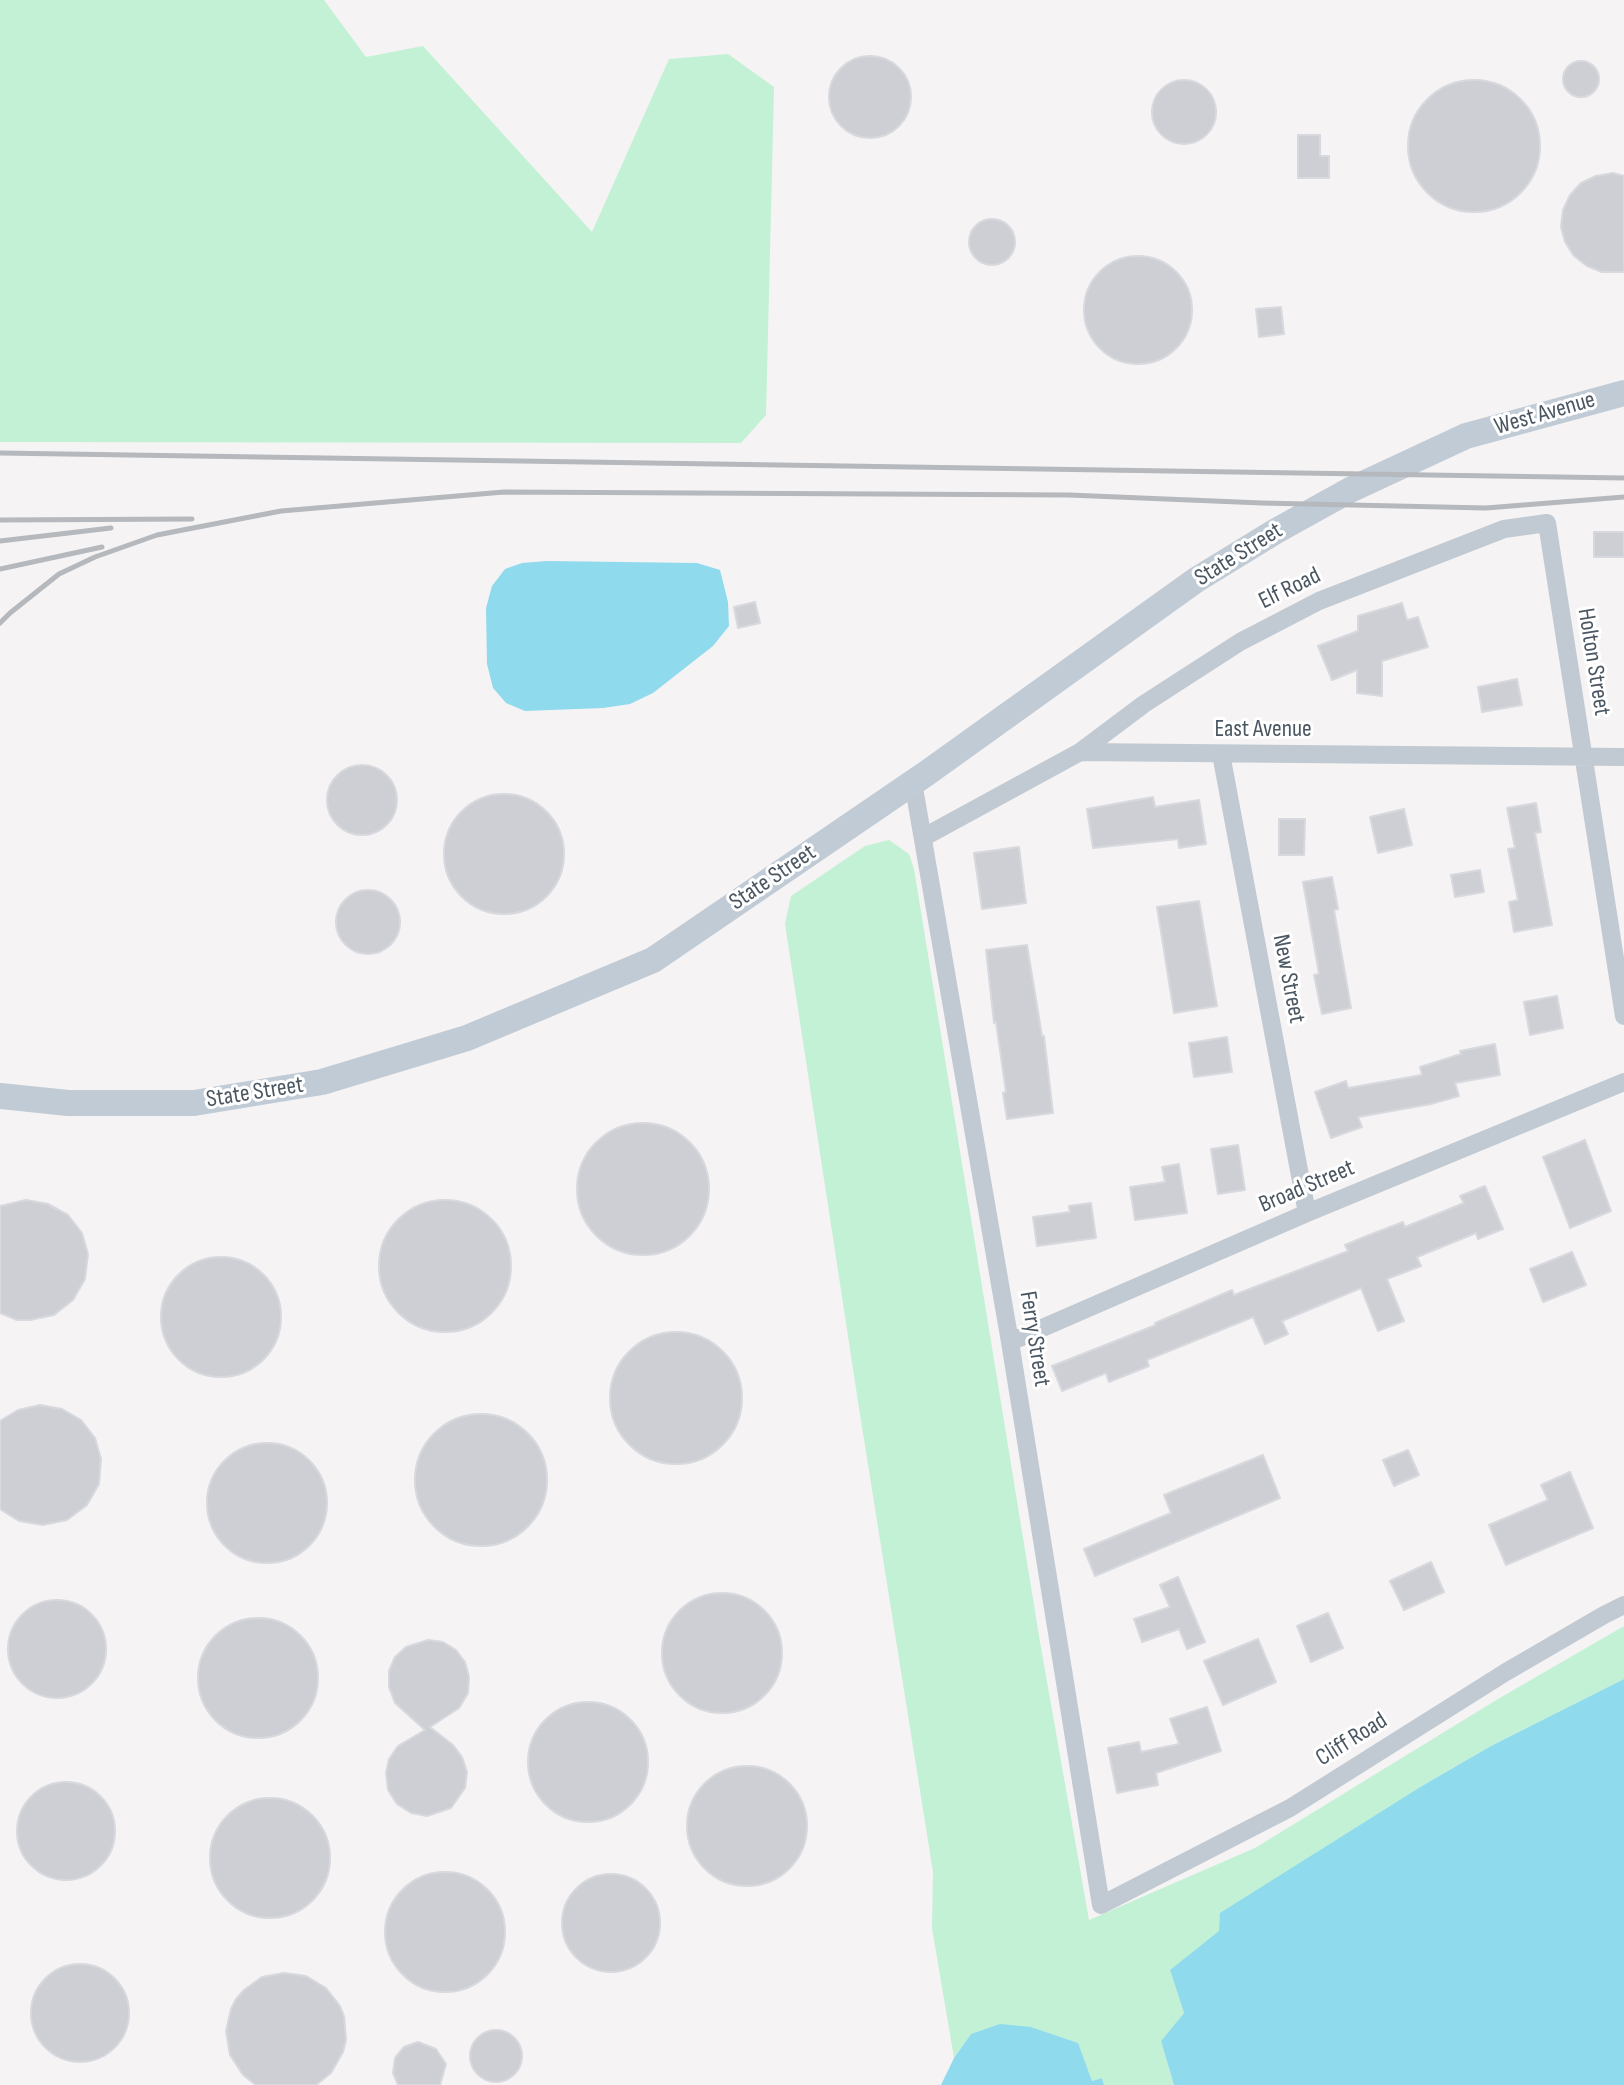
<!DOCTYPE html>
<style>
body{margin:0}
canvas{display:block;background:#f5f3f3}
</style>
<canvas width="1624" height="2085"></canvas>
<script>
const ctx = document.querySelector('canvas').getContext('2d');
ctx.lineJoin = 'round';
function fill(path, color) {
  ctx.fillStyle = color;
  ctx.fill(path, 'evenodd');
}
function toPath(rows) {
  const path = new Path2D();
  for (const r of rows) {
    if (r.length === 3) {
      path.moveTo(r[0] + r[2], r[1]);
      path.arc(r[0], r[1], r[2], 0, 2 * Math.PI);
      continue;
    }
    path.moveTo(r[0], r[1]);
    for (let i = 2; i < r.length; i += 2) path.lineTo(r[i], r[i + 1]);
  }
  return path;
}
function trace(path, color, width, dash) {
  ctx.strokeStyle = color;
  ctx.lineWidth = width;
  ctx.lineCap = dash ? 'butt' : 'round';
  ctx.setLineDash(dash || []);
  ctx.stroke(path);
}
function label(font, color, halo, rows, align = 'center') {
  ctx.font = font + ' "Sofia Sans Condensed",sans-serif';
  ctx.lineWidth = 6;
  ctx.setLineDash([]);
  ctx.textBaseline = 'middle';
  ctx.strokeStyle = halo;
  ctx.fillStyle = color;
  for (const [text, x, y, turn = 0] of rows) {
    ctx.save();
    ctx.translate(x, y);
    ctx.rotate((+turn || 0) * Math.PI / 180);
    ctx.textAlign = isNaN(turn) ? turn : align;
    if (halo) ctx.strokeText(text, 0, 0);
    ctx.fillText(text, 0, 0);
    ctx.restore();
  }
}
fill(toPath([
 [0,0,324,0,366,57,423,46,592,232,669,59,728,54,774,87,766,415,741,443,0,442],
 [889,840,909,854,914,869,1040,1642,1089,1920,1255,1848,1498,1699,1624,1626,1624,1679,1491,1746,1422,1786,1343,1838,1170,1970,1184,2013,1161,2041,1174,2085,1104,2085,1102,2078,1092,2081,1077,2043,1031,2027,971,2034,954,2058,932,1928,933,1872,859,1408,785,924,791,896,865,846]
]), '#c3f1d5');
fill(toPath([
 [547,561,697,563,720,570,728,602,729,626,713,646,653,693,630,704,603,708,525,711,506,703,493,688,487,664,486,608,492,586,505,569,522,563],
 [1624,1679,1624,2085,1174,2085,1161,2041,1184,2013,1170,1970,1219,1931,1220,1913,1422,1786,1491,1746],
 [1000,2024,1031,2027,1078,2043,1092,2081,1102,2078,1104,2085,941,2085,954,2058,971,2034]
]), '#90daee');
const building = toPath([
 [870,97,41],
 [1581,79,18],
 [1184,112,32],
 [1474,146,66],
 [1298,135,1320,135,1320,156,1329,156,1329,178,1298,178,1298,135],
 [1613,173,1624,176,1624,272,1602,272,1587,266,1574,256,1565,242,1561,227,1563,210,1570,195,1581,183,1596,176,1613,173],
 [992,242,23],
 [1138,310,54],
 [1281,307,1284,334,1259,337,1256,309,1281,307],
 [1594,532,1624,532,1624,557,1594,557,1594,532],
 [755,602,760,623,738,628,734,607,755,602],
 [1402,603,1407,620,1418,617,1428,647,1382,661,1382,696,1357,693,1357,670,1332,680,1318,646,1358,631,1358,616,1402,603],
 [1517,679,1522,705,1482,712,1478,687,1517,679],
 [362,800,35],
 [504,854,60],
 [1153,797,1155,807,1199,800,1206,844,1179,848,1178,839,1093,848,1087,809,1153,797],
 [1536,803,1541,832,1535,833,1552,925,1514,932,1509,902,1518,900,1508,849,1515,848,1507,808,1536,803],
 [1404,809,1412,845,1378,853,1370,817,1404,809],
 [1279,819,1305,819,1304,855,1279,855,1279,819],
 [1019,847,1026,903,982,909,974,853,1019,847],
 [1480,870,1484,892,1455,897,1451,875,1480,870],
 [1332,877,1338,909,1334,910,1351,1008,1322,1014,1314,975,1319,974,1303,882,1332,877],
 [368,922,32],
 [1199,901,1217,1006,1174,1013,1157,907,1199,901],
 [1027,945,1042,1036,1044,1036,1053,1113,1007,1119,1003,1093,1006,1092,996,1022,994,1023,986,950,1027,945],
 [1557,996,1563,1028,1530,1035,1524,1002,1557,996],
 [1227,1037,1232,1072,1194,1077,1189,1043,1227,1037],
 [1495,1044,1500,1075,1455,1083,1459,1096,1431,1104,1358,1117,1362,1127,1331,1138,1315,1092,1346,1081,1348,1088,1422,1075,1420,1067,1461,1054,1460,1051,1495,1044],
 [643,1189,66],
 [1585,1140,1611,1211,1570,1228,1543,1157,1585,1140],
 [1238,1145,1245,1190,1218,1194,1211,1149,1238,1145],
 [1179,1164,1187,1213,1135,1220,1130,1187,1165,1182,1162,1167,1179,1164],
 [1485,1186,1503,1229,1478,1239,1476,1233,1417,1257,1421,1266,1387,1279,1404,1321,1378,1331,1361,1288,1282,1321,1288,1334,1265,1344,1253,1317,1147,1360,1149,1366,1109,1382,1106,1373,1062,1391,1052,1366,1156,1325,1155,1323,1232,1290,1234,1295,1348,1251,1345,1245,1364,1237,1403,1222,1405,1227,1464,1203,1460,1196,1485,1186],
 [445,1266,66],
 [26,1200,48,1204,68,1215,82,1233,88,1254,85,1279,73,1300,54,1315,30,1320,17,1320,0,1313,0,1206,26,1200],
 [1091,1203,1096,1238,1037,1246,1033,1217,1070,1212,1069,1206,1091,1203],
 [1572,1252,1586,1285,1543,1302,1530,1269,1572,1252],
 [221,1317,60],
 [676,1398,66],
 [40,1405,62,1409,81,1420,95,1438,101,1459,99,1484,87,1505,67,1520,43,1525,19,1521,0,1509,0,1421,18,1410,40,1405],
 [481,1480,66],
 [267,1503,60],
 [1408,1450,1419,1475,1394,1486,1383,1460,1408,1450],
 [1263,1455,1280,1498,1095,1576,1084,1549,1171,1513,1164,1495,1263,1455],
 [1570,1472,1593,1528,1506,1565,1489,1525,1548,1500,1541,1485,1570,1472],
 [1431,1562,1444,1592,1404,1610,1390,1581,1431,1562],
 [1178,1577,1205,1642,1187,1649,1179,1629,1142,1642,1134,1619,1170,1607,1160,1585,1178,1577],
 [722,1653,60],
 [57,1649,49],
 [1328,1613,1343,1648,1311,1662,1297,1626,1328,1613],
 [258,1678,60],
 [1258,1639,1276,1682,1223,1705,1204,1661,1258,1639],
 [428,1640,443,1642,456,1650,465,1662,469,1677,468,1693,459,1708,430,1727,453,1745,462,1757,467,1772,465,1788,451,1808,427,1816,411,1813,397,1804,388,1790,386,1773,389,1759,398,1746,425,1730,395,1703,389,1687,389,1671,395,1657,406,1647,428,1640],
 [588,1762,60],
 [1207,1707,1221,1751,1156,1773,1158,1785,1117,1793,1108,1748,1139,1742,1141,1752,1179,1744,1170,1719,1207,1707],
 [747,1826,60],
 [66,1831,49],
 [270,1858,60],
 [445,1932,60],
 [611,1923,49],
 [80,2013,49],
 [284,1973,306,1976,326,1988,340,2006,344,2016,346,2040,343,2052,331,2073,316,2085,256,2085,243,2075,230,2055,226,2031,231,2009,236,1999,244,1990,262,1977,284,1973],
 [496,2056,26],
 [418,2042,436,2049,446,2064,440,2085,398,2085,393,2073,395,2058,404,2047,418,2042]
]);
fill(building, '#cdcfd5');
trace(building, '#d7d9de', 2);
trace(toPath([
 [1080,752,1144,704,1240,642,1319,601,1504,529,1547,523,1624,1016],
 [1221,754,1307,1213],
 [913,782,1010,1342,1101,1905,1290,1808,1506,1672,1604,1615,1624,1605],
 [924,837,1080,752,1624,757],
 [1010,1342,1307,1213,1624,1082]
]), '#c1cad2', 18);
trace(toPath([
 [0,1096,68,1103,194,1103,322,1082,467,1038,653,960,927,773,1196,580,1276,531,1350,490,1466,436,1624,393]
]), '#c1cbd6', 26);
trace(toPath([
 [0,453,1624,478],
 [0,520,192,519],
 [0,541,111,528],
 [0,569,102,547],
 [0,623,10,613,59,574,95,557,157,535,281,511,504,492,1069,495,1262,503,1486,508,1624,497]
]), '#b5b8bd', 5);
label('24px', '#4a5661', '#fff', [
 ["West Avenue",1545,414,-16],
 ["State Street",1239,555,-32],
 ["Elf Road",1290,589,-26],
 ["Holton Street",1593,662,81],
 ["East Avenue",1263,730],
 ["State Street",773,878,-34],
 ["New Street",1288,979,79],
 ["State Street",255,1093,-9],
 ["Broad Street",1307,1187,-23],
 ["Ferry Street",1034,1339,81],
 ["Cliff Road",1352,1740,-32]
]);
</script>
